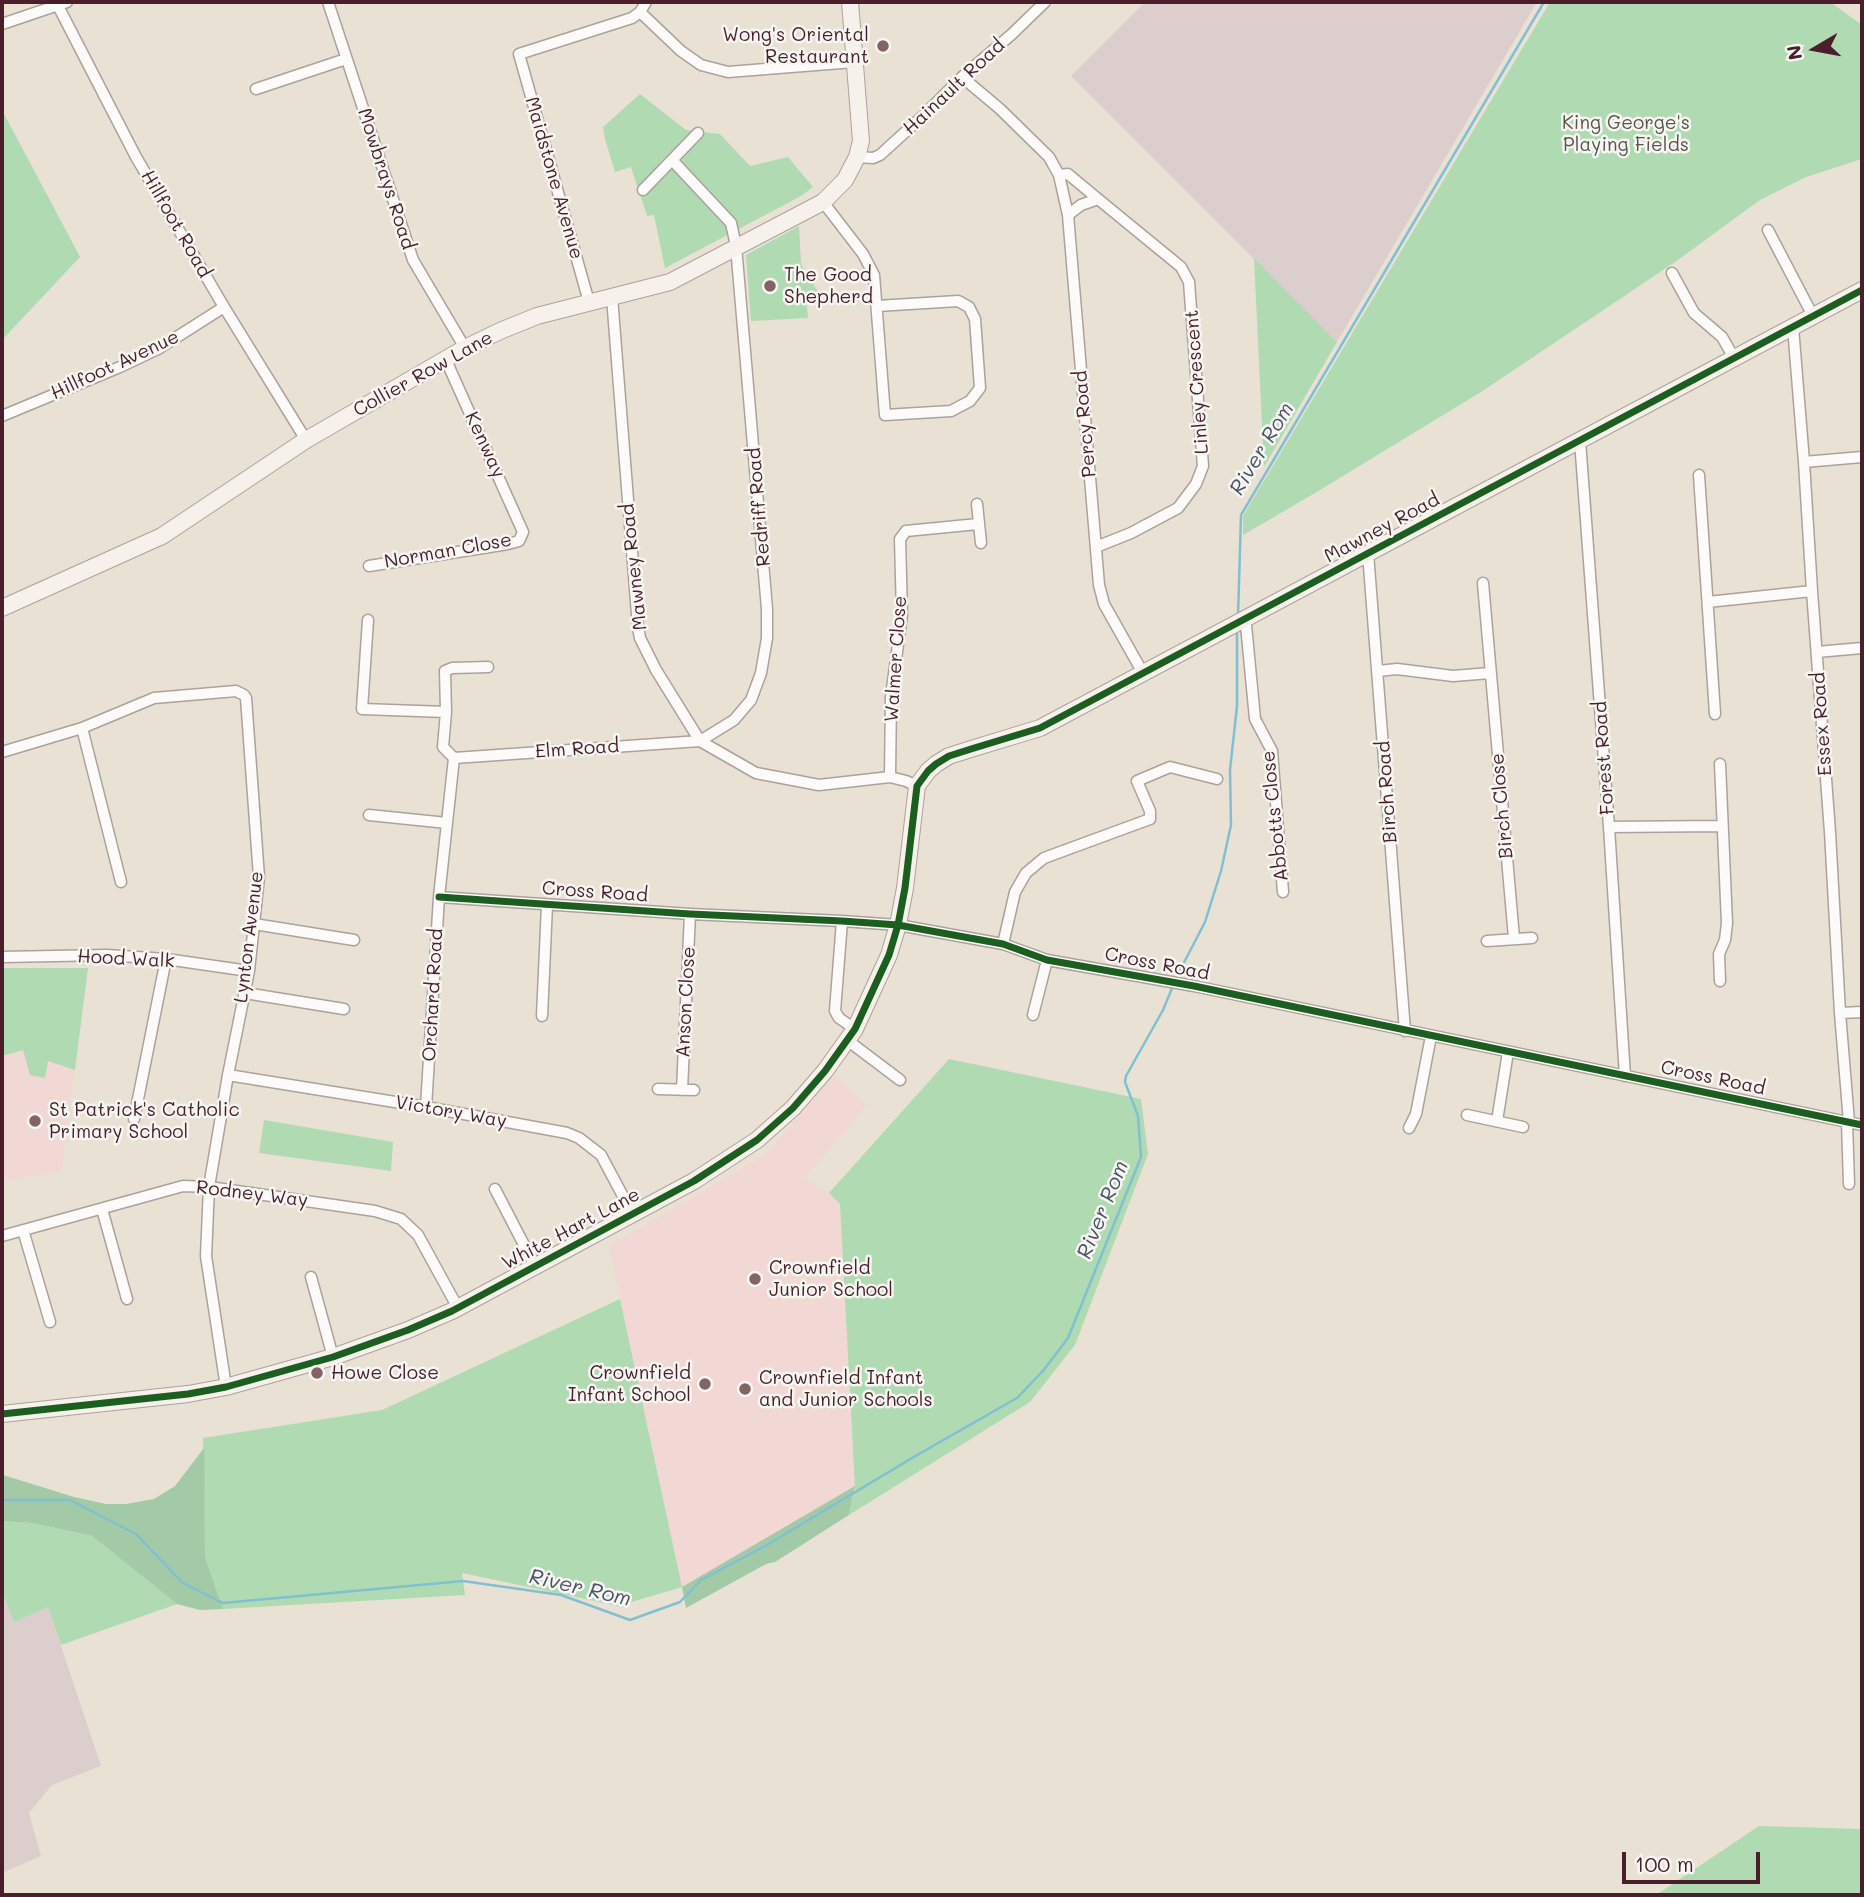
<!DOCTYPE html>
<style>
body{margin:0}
#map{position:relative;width:1864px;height:1897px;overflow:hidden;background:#e9e2d4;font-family:Mali,sans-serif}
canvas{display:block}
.frame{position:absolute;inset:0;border:4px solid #4a1f2b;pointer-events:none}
.north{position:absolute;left:1780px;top:14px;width:70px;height:70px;-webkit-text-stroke:5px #f6f6f2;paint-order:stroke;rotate:260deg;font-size:19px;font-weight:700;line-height:28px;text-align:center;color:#4a1f2b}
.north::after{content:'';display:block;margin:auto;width:24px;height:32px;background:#4a1f2b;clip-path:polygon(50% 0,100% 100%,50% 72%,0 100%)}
.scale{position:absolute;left:1622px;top:1852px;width:138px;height:32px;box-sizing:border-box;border:4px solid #4a1f2b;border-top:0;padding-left:9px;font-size:21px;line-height:24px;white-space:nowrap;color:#4a1f2b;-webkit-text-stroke:5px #f6f6f2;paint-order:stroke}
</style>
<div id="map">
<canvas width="1864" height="1897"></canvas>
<div class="frame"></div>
<div class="north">N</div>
<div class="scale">100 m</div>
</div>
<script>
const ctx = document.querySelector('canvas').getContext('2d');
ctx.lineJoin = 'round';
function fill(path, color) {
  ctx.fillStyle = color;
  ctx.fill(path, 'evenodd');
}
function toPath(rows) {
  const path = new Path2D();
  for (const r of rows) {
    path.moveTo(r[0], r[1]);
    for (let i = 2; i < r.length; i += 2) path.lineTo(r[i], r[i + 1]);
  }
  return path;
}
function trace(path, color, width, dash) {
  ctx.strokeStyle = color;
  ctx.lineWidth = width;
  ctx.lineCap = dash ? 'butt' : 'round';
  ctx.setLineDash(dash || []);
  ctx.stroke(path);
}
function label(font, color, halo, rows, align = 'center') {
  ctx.font = font + ' Mali,sans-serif';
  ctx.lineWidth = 5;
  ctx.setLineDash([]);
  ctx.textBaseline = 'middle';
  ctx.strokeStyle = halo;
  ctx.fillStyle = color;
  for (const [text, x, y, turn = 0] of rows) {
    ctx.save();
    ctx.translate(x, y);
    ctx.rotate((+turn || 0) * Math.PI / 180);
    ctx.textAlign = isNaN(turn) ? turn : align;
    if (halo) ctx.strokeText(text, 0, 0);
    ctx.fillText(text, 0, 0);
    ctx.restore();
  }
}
fill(toPath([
 [2,968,88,968,62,1171,2,1182],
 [835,1075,867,1105,805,1178,829,1193,840,1204,855,1488,682,1587,609,1246,766,1154]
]), '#f1d8d4');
fill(toPath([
 [1145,2,1537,2,1337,342,1071,76],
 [2,1592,14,1621,48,1607,101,1766,52,1785,29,1813,41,1856,2,1873]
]), '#dccecd');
fill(toPath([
 [1550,2,1830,2,1862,25,1862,159,1806,177,1760,200,1675,262,1481,392,1315,493,1243,535,1243,516],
 [640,94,686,130,720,134,750,166,788,157,813,187,801,196,665,268,654,215,647,216,631,167,615,172,605,139,603,127],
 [2,110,80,257,2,340],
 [799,226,801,264,819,293,806,296,808,318,751,321,746,255],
 [1254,258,1337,342,1264,467],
 [2,968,88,968,75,1070,48,1061,45,1078,30,1075,23,1050,2,1056],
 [949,1059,1141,1099,1148,1154,1075,1345,1030,1402,849,1515,855,1488,840,1204,829,1193],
 [264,1120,393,1142,391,1171,259,1153],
 [620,1299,682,1587,618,1606,462,1573,465,1595,223,1609,205,1557,203,1438,382,1410],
 [2,1521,32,1523,92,1536,177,1604,61,1645,48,1607,14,1622,2,1592],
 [1759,1826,1862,1829,1862,1895,1656,1895]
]), '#afdab2');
fill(toPath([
 [204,1448,205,1557,223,1609,200,1610,177,1604,92,1536,32,1523,2,1521,2,1476,3,1475,74,1497,106,1504,126,1504,154,1499,175,1486],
 [855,1486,849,1515,775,1562,766,1564,686,1608,682,1587]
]), '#a2caa6');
trace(toPath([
 [1238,617,1241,515,1544,2],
 [1175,980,1205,922,1221,871,1231,825,1230,770,1237,706,1237,630],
 [2,1500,70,1500,136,1534,183,1583,223,1603,463,1581,561,1595,630,1620,680,1602,701,1580,767,1545,912,1458,1017,1398,1043,1371,1068,1338,1141,1157,1138,1116,1125,1082,1126,1076,1163,1010,1173,986]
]), '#81c0d3', 2.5);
const street = toPath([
 [56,2,136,157,224,307,306,440],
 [328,2,413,260,465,348],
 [640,12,681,51,701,65,728,72,854,62],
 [2,24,67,2],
 [962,77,1000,109,1049,157,1059,175,1068,215,1099,585,1104,604,1143,673],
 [256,89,346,59],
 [857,157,873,158,880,155,924,115,962,77,1012,34,1045,2],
 [1059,175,1068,174,1098,199,1181,267,1189,282,1203,466,1196,484,1178,508,1131,533,1096,547],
 [643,190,698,133],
 [823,202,863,254,874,275,885,415,951,411,970,401,980,388,975,319,969,307,958,301,877,306],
 [1068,215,1081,205,1098,199],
 [1768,230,1813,316],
 [1672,273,1694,313,1722,337,1734,358],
 [612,297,638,627,640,638,656,670,700,741,756,773,819,785,890,777,906,781,917,786],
 [589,302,519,54,632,18,640,12,646,2],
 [1793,327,1804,462,1812,591,1830,832,1840,1013,1849,1122],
 [2,416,120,367,158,349,224,307],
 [1580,441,1609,827,1625,1076],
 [1804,462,1862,457],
 [1699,475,1715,714],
 [977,504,981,543],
 [1368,553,1405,1031],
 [369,566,508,544,519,541,523,532,445,358],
 [1483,583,1514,938],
 [1708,602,1812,591],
 [1243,619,1246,625,1255,719,1272,751,1283,892],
 [368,620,362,709,446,712],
 [1817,652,1862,648],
 [1378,671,1397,669,1453,676,1490,673],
 [82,728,121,882],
 [2,752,82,728,154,698,236,691,244,695,246,698,259,877,249,971,228,1075,209,1187,206,1256,226,1387],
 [454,758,700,741,734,720,751,700,761,673,767,638,767,609,736,246,731,223,672,160],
 [454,758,443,747,446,712,445,671,452,668,488,667],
 [1720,764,1727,923,1725,940,1719,954,1720,981],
 [890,777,891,696,902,615,900,539,906,531,978,524],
 [369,815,447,823],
 [1609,827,1721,826],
 [439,897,690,914,842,921,898,925,1003,944,1047,960,1194,986,1862,1125],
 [842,921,835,1011,839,1018,855,1029],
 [254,924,354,940],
 [1487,941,1532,938],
 [1003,944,1015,892,1026,873,1044,858,1150,819,1150,811,1137,781,1170,767,1217,779],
 [2,957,107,955,166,959,249,971],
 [245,993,344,1009],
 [1840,1013,1862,1012],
 [1033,1015,1047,960],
 [542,1016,547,905],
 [847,1040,900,1080],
 [228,1075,426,1107,567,1133,579,1138,601,1155,633,1215],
 [658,1089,694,1090],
 [682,1090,690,914],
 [426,1107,439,897,454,758],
 [1467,1115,1523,1127],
 [134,1119,166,959],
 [1497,1121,1508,1052],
 [1847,1122,1849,1184],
 [1409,1128,1416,1114,1431,1036],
 [495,1189,535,1266],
 [102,1209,127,1299],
 [23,1230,50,1322],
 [2,1236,183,1186,209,1187,375,1211,401,1219,418,1235,458,1308],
 [311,1277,333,1357]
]);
const secondary = toPath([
 [2,608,162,536,306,440,465,348,500,331,537,316,670,282,823,202,845,180,857,157,861,141,850,2],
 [2,1414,188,1394,226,1387,333,1357,408,1330,452,1311,694,1181,757,1140,793,1108,825,1071,855,1029,889,955,898,925,905,888,917,786,928,771,936,764,949,756,971,749,1040,728,1862,290]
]);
trace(street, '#aba29c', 13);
trace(secondary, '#aba29c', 18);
trace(street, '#fcfbf9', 10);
trace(secondary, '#f6f1eb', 16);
trace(toPath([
 [439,897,690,914,842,921,898,925,1003,944,1047,960,1194,986,1862,1125],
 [2,1414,188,1394,226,1387,333,1357,408,1330,452,1311,694,1181,757,1140,793,1108,825,1071,855,1029,889,955,898,925,905,888,917,786,928,771,936,764,949,756,971,749,1040,728,1862,290]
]), '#1b5e20', 7);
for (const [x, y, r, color] of [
 [883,46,7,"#826366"],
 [770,286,7,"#826366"],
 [35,1121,7,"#826366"],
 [755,1279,7,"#826366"],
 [317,1373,7,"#826366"],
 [705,1384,7,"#826366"],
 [745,1389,7,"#826366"]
]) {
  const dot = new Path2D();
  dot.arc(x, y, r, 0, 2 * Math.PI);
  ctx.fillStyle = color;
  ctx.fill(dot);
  trace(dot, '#f6f6f2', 2.5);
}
label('19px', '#4a1f2b', '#f6f6f2', [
 ["Wong's Oriental",869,35,"right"],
 ["Restaurant",869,57,"right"],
 ["The Good",784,275],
 ["Shepherd",784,297],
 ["St Patrick's Catholic",49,1110],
 ["Primary School",49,1132],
 ["Crownfield",769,1268],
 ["Junior School",769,1290],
 ["Howe Close",331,1373],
 ["Crownfield",691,1373,"right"],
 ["Infant School",691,1395,"right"],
 ["Crownfield Infant",759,1378],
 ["and Junior Schools",759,1400]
], 'left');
label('19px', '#4a1f2b', '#f6f6f2', [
 ["Hainault Road",954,87,-43],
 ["Maidstone Avenue",554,178,74],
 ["Mowbrays Road",386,179,72],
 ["Hillfoot Road",176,224,60],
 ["Hillfoot Avenue",115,365,-25],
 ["Collier Row Lane",423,374,-29],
 ["Linley Crescent",1197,382,-94],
 ["Percy Road",1085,424,-95],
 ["Kenway",485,445,65],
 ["Redriff Road",759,507,-95],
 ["Mawney Road",1382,528,-28],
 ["Norman Close",448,551,-10],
 ["Mawney Road",634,567,-96],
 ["Walmer Close",896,659,-86],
 ["Essex Road",1822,724,-94],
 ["Elm Road",577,749,-4],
 ["Forest Road",1604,758,-94],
 ["Birch Road",1387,792,-94],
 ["Birch Close",1502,806,-95],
 ["Abbotts Close",1275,816,-96],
 ["Cross Road",595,892,4],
 ["Lynton Avenue",249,937,-83],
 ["Hood Walk",126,959,3],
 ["Cross Road",1157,964,11],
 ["Orchard Road",433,995,-87],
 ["Anson Close",686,1002,-87],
 ["Cross Road",1713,1078,12],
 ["Victory Way",451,1112,10],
 ["Rodney Way",252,1194,7],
 ["White Hart Lane",571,1229,-28]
]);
label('19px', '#5a554b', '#f6f6f2', [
 ["King George's",1626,123],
 ["Playing Fields",1626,145]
]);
label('italic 21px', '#4e5266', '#f6f6f2', [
 ["River Rom",1262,449,-59],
 ["River Rom",1103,1210,-68],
 ["River Rom",580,1588,13]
]);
</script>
